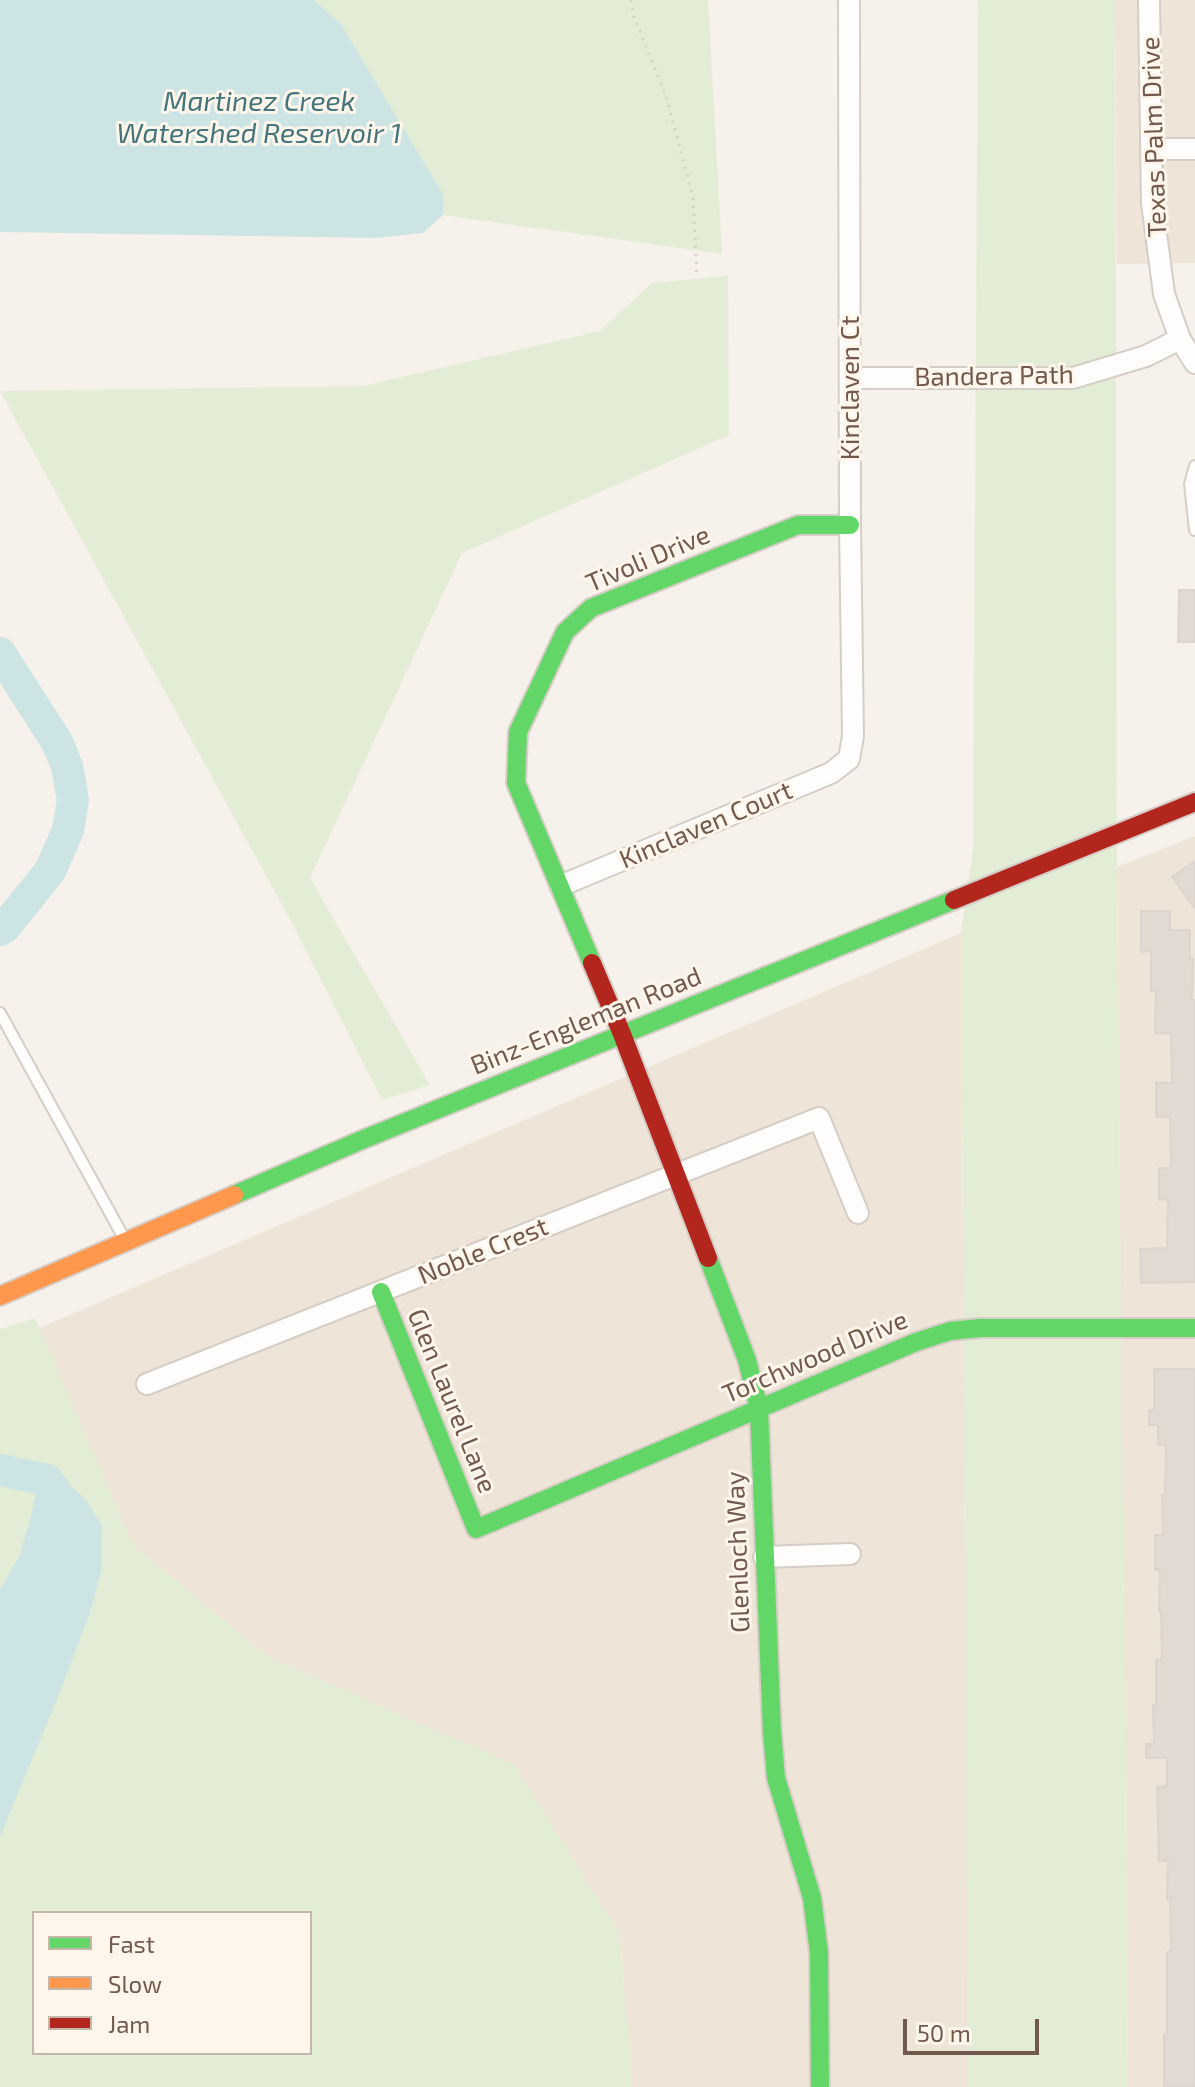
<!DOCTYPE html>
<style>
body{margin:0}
#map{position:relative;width:1195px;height:2087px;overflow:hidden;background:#f6f1ea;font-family:"Exo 2",sans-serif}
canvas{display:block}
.legend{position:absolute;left:32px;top:1911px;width:280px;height:144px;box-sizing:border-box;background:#fef6eb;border:2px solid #c6b7ab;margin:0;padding:10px 14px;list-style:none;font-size:24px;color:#72594c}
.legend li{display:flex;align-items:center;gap:16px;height:40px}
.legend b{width:40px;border:2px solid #c6b7ab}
.scale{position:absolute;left:903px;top:2019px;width:136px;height:36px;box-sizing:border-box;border:4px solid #72594c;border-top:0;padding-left:10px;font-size:24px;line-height:28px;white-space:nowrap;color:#72594c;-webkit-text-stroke:6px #fef6eb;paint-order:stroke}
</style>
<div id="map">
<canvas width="1195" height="2087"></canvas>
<ul class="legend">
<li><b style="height:10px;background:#63d668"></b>Fast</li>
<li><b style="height:10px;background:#ff974d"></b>Slow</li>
<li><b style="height:10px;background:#b3261e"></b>Jam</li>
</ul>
<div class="scale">50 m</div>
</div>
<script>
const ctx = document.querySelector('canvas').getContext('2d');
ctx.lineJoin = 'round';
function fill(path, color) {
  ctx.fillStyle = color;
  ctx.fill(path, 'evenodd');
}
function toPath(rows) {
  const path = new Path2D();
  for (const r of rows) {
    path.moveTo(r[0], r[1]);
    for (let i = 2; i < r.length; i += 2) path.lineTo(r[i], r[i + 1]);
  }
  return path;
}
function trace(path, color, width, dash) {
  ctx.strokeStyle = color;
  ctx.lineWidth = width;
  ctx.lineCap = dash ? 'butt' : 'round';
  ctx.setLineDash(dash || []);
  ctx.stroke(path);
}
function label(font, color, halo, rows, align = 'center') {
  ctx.font = font + ' "Exo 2",sans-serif';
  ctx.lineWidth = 6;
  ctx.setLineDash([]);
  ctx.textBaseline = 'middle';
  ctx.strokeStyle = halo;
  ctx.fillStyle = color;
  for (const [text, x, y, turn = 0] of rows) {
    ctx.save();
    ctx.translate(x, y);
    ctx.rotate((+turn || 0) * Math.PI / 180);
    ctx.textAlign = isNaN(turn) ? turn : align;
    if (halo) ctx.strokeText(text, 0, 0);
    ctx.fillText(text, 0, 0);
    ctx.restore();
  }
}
fill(toPath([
 [1115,0,1195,0,1195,263,1117,264],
 [1195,836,1195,2087,1128,2087,1117,867],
 [961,933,968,2087,632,2087,620,1935,515,1766,267,1656,133,1545,39,1328]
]), '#efe4d8');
fill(toPath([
 [314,0,708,0,722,254,443,215,340,23],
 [978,0,1115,0,1117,867,1128,2087,968,2087,961,933,973,851],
 [728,276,729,435,462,553,310,878,430,1085,382,1100,292,923,0,391,363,386,600,331,652,283],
 [35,1318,133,1545,267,1656,515,1765,620,1935,632,2087,0,2087,0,1329],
 [34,1913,310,1913,310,2053,34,2053]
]), '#e3ecd5');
fill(toPath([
 [0,0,314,0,340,23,443,194,443,215,423,233,376,238,0,232],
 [39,1478,64,1480,86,1500,102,1526,101,1572,90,1613,58,1697,0,1836,0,1589,20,1555,32,1512]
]), '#cde4e5');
trace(toPath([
 [0,653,57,742,67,766,73,800,68,830,50,871,5,927,0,930],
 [0,1470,47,1480,66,1506]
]), '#cde4e5', 32);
const building = toPath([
 [1179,590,1195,590,1195,642,1178,642,1179,590],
 [1195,861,1195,909,1172,877,1195,861],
 [1141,911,1170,911,1170,930,1190,930,1190,959,1193,959,1192,1000,1195,1000,1195,1282,1141,1283,1140,1249,1167,1248,1168,1199,1159,1200,1159,1168,1171,1168,1170,1117,1156,1117,1156,1082,1172,1083,1171,1034,1155,1033,1156,991,1151,991,1151,951,1141,952,1141,911],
 [1154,1369,1195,1369,1195,2087,1164,2087,1164,2034,1167,2034,1167,1952,1171,1951,1170,1899,1167,1899,1168,1861,1159,1861,1157,1787,1167,1786,1167,1758,1146,1758,1146,1744,1154,1744,1153,1705,1156,1705,1156,1660,1162,1660,1161,1611,1159,1611,1160,1570,1155,1570,1155,1535,1163,1535,1162,1495,1165,1495,1166,1445,1158,1445,1158,1425,1149,1425,1149,1410,1154,1410,1154,1369]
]);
fill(building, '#e2d9d2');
trace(building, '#ded4cd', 2);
const lane = toPath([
 [1195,466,1190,484,1195,530],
 [0,1013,125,1240]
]);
const street = toPath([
 [1149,0,1152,203,1164,294,1180,339,1195,363],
 [1151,149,1195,149],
 [850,378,1073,378,1146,356,1180,339],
 [560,886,831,773,849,759,853,736,850,525,849,0],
 [147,1384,819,1118,858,1213],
 [764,1557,850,1554]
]);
const fast = toPath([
 [592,963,516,783,518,732,565,632,591,608,798,525,850,525],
 [234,1195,364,1139,954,900],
 [708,1258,747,1360,759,1409,772,1732,776,1778,812,1898,819,1953,820,2087],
 [381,1292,476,1529,916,1342,950,1331,980,1328,1195,1328]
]);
const slow = toPath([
 [0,1296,234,1195]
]);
const jam = toPath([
 [954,900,1195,802],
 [592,963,622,1034,708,1258]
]);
trace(lane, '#d4cec7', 14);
trace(street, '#d4cec7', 24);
trace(fast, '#d5cdc6', 22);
trace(slow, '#d5cdc6', 22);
trace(jam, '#d5cdc6', 22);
trace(toPath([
 [631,0,634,17,666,96,693,197,697,277]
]), '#d7d0cb', 3, [2, 6]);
trace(lane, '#fefdfc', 10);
trace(street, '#fefdfc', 20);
trace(fast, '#63d668', 18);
trace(slow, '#ff974d', 18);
trace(jam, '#b3261e', 18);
label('26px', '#72594c', '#fef6eb', [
 ["Texas Palm Drive",1154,137,-92],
 ["Bandera Path",994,376,-1],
 ["Kinclaven Ct",850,388,-90],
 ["Tivoli Drive",648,559,-23],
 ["Kinclaven Court",706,825,-23],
 ["Binz-Engleman Road",586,1021,-22],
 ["Noble Crest",483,1251,-22],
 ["Torchwood Drive",815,1357,-23],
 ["Glen Laurel Lane",452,1401,68],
 ["Glenloch Way",738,1552,-92]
]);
label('italic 28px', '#44757d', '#fef6eb', [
 ["Martinez Creek",259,102],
 ["Watershed Reservoir 1",259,134]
]);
</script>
